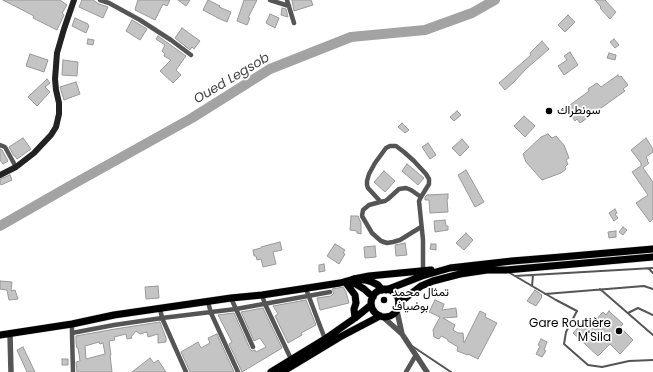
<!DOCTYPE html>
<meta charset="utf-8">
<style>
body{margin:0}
canvas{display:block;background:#fff}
</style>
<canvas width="653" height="372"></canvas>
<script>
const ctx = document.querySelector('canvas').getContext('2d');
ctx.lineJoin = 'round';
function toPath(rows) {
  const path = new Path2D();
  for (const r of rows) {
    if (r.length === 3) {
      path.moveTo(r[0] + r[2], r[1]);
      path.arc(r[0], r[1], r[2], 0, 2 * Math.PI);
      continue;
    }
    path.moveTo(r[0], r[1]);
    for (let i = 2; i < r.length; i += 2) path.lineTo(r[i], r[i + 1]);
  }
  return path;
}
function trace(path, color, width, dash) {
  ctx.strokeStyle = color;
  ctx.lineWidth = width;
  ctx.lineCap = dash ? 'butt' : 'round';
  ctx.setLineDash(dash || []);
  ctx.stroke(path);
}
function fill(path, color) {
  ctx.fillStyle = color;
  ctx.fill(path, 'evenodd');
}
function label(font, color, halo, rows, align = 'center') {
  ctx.font = font + ' Poppins,Vazirmatn,sans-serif';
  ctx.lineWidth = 3.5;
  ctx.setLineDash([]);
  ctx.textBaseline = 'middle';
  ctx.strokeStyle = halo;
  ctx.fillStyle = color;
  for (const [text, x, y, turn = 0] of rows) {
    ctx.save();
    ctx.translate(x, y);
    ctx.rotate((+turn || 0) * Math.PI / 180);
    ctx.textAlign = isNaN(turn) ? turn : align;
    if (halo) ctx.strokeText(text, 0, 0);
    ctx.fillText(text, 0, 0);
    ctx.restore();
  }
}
trace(toPath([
 [0,226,68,187,192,118,270,69,351,37,425,30,472,13,495,0]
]), '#a3a3a3', 10);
const building = toPath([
 [3,0,60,0,67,5,62,13,64,15,57,30,33,18,34,16,3,0],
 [82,0,93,0,99,4,108,7,103,18,79,7,82,0],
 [138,0,170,0,167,6,163,4,155,20,135,10,136,6,138,0],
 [178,0,190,0,186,6,178,0],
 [208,0,220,6,219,7,231,12,227,22,218,18,203,10,208,0],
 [244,0,257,0,248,18,250,18,247,25,237,21,244,0],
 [292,0,311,0,313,5,294,11,292,0],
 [595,0,605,0,616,12,610,19,600,8,601,7,595,0],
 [282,8,286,9,288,17,281,15,282,8],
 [270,14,279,18,275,28,266,23,270,14],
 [568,15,575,22,565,32,558,25,568,15],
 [75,18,88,24,88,25,89,26,86,33,72,26,75,18],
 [132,20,147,29,140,40,126,31,132,20],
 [182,28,200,41,194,49,192,47,190,50,175,38,182,28],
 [158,36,186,56,176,70,181,75,173,83,160,71,171,60,164,56,165,54,162,51,165,45,156,39,158,36],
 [88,39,94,40,93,45,87,44,88,39],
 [614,39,619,45,615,48,610,42,614,39],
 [542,41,549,49,526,69,514,82,505,90,499,83,531,55,530,53,542,41],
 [570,52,578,65,564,75,558,66,567,60,564,56,570,52],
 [609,53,616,55,615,60,607,58,609,53],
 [30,54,48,60,44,72,26,66,30,54],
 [63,60,78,62,77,76,62,75,63,60],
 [618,75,619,77,621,76,628,85,623,89,625,91,580,123,577,119,575,121,566,108,589,91,588,89,597,83,601,87,618,75],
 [47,79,50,83,45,87,50,92,37,106,28,97,47,79],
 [76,82,80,94,64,100,60,87,76,82],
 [457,111,461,115,454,121,450,117,457,111],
 [524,116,535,126,525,137,514,126,524,116],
 [402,123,409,130,405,133,398,127,402,123],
 [548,134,552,138,556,136,564,145,569,158,566,160,568,164,565,167,566,169,561,173,542,180,526,162,523,154,541,137,548,134],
 [23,138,31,149,17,159,15,156,14,156,9,147,23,138],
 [646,138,653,149,653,152,646,157,648,160,647,161,649,163,643,168,653,182,653,219,650,222,636,203,648,195,632,172,641,166,641,163,631,150,646,138],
 [462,139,469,147,460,156,452,148,462,139],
 [428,143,436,155,430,159,422,147,428,143],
 [0,149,2,150,8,161,3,164,0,160,0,149],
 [407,164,424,178,418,185,402,171,407,164],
 [466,170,484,202,475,207,458,175,466,170],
 [384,171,395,181,385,192,374,182,384,171],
 [10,175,12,180,1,185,0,183,0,179,10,175],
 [448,194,448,199,447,199,448,212,430,213,429,200,425,200,425,197,427,195,448,194],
 [615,209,617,213,615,214,618,218,614,221,609,213,615,209],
 [351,216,358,216,361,223,361,234,357,233,357,231,350,230,351,216],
 [445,220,446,226,448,226,448,230,435,232,434,221,445,220],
 [623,227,627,230,623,235,619,232,623,227],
 [616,231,616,237,609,238,608,232,616,231],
 [466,233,473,240,464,250,456,243,466,233],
 [280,242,282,250,273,252,276,264,263,267,261,259,257,260,256,256,254,256,253,250,261,248,261,247,280,242],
 [405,243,407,255,396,256,395,245,405,243],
 [335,244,345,250,343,253,345,254,339,264,327,256,335,244],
 [431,244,436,244,436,250,430,249,431,244],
 [375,246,376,257,365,258,364,247,375,246],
 [324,264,325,271,319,272,319,265,324,264],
 [0,281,12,282,11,291,15,290,18,299,9,300,7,290,0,289,0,281],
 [158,286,159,298,146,299,145,287,158,286],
 [343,287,346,292,349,303,320,310,317,298,331,296,334,293,332,289,343,287],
 [535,290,542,295,541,296,542,297,536,306,527,301,535,290],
 [306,300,316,325,301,333,302,335,288,343,275,316,278,314,273,306,306,300],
 [435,300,444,304,442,310,456,308,457,317,443,318,455,325,453,330,458,333,463,333,464,343,480,311,486,314,485,317,497,323,478,359,468,354,468,355,457,351,458,347,448,341,447,339,441,336,439,339,434,337,433,330,440,317,429,312,435,300],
 [263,308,282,348,242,372,229,344,232,342,218,315,234,313,250,349,252,351,255,350,256,352,266,347,260,338,254,341,241,312,263,308],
 [609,311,623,324,620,327,633,340,620,354,610,344,598,356,573,333,584,321,590,326,603,312,606,315,609,311],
 [160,322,166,338,166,342,158,343,158,334,148,337,147,332,140,334,136,331,131,337,132,338,127,339,126,334,114,337,115,340,109,341,111,355,110,355,112,372,77,372,76,362,80,361,78,348,77,348,76,343,76,336,115,329,160,322],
 [99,342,100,344,103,343,105,354,86,359,85,346,99,342],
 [217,334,234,372,190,372,181,352,198,342,201,348,210,343,208,338,217,334],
 [541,339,547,342,544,350,546,351,542,357,536,354,540,346,538,345,541,339],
 [23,347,35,372,27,372,17,350,23,347],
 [150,358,154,363,158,360,166,372,132,372,150,358],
 [62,359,68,359,68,365,62,365,62,359]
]);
fill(building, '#c4c4c4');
trace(building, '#999', 1);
const primary = toPath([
 [346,283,355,295,356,303,354,309,355,318],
 [349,283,356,284,364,289,373,297],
 [385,303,14],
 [0,335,72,324,114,315,231,298,262,295,340,283,354,279,365,280,372,282,378,285,382,290],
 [271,372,325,339,355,318,371,305],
 [282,372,340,337,380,316]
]);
const trunk = toPath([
 [354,279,369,276,431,270],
 [386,290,422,276,450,268,512,261,561,257,653,249],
 [399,303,421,286,433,281,460,274,487,270,506,270,653,257]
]);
trace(primary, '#dbdbdb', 8);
trace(trunk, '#dbdbdb', 8);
trace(toPath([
 [649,269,653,273],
 [510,273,515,276,653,268],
 [515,276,556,300,577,311,566,332,564,344,588,365,602,367,629,361,653,360],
 [532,286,533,275],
 [600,289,653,335],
 [545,294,644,286,653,289],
 [628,313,638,308,653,315],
 [412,346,451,372]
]), '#555', 2);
trace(toPath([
 [100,0,109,3,140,20,171,40,191,55],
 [270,0,289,6],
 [287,0,294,23],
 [0,145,5,147,16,167],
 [380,202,385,201,388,199,399,189,406,188,411,190,421,197],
 [421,227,400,240,393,242,387,243,381,241,372,233,362,216,363,210,369,205,380,202,379,200,368,188,367,185,367,181,369,174,375,163,386,148,390,146,396,146,404,152,414,161,426,174,429,179,429,184,421,197,419,201,423,240,423,270],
 [306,289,325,339],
 [262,295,265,304,291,359],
 [231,298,253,347],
 [208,302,211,313,238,372],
 [160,308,162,318,186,372],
 [72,324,72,333,114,325,162,318,236,309,330,292],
 [72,333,73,372],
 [406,372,416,355]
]), '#555', 4.5);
trace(toPath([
 [397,311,402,334],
 [383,317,402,334,427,372],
 [10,334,11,372]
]), '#555', 5.5);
trace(toPath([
 [0,175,16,167,34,153,51,135,56,127,59,114,59,103,56,90,55,79,57,53,64,29,74,0]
]), '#222', 6);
trace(primary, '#000', 7);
trace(trunk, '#000', 7);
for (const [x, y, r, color] of [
 [549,111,4,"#000"],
 [384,300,4,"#000"],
 [619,331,4,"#000"]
]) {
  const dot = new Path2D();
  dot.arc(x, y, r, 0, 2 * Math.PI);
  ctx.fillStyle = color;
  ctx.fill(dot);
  trace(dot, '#fff', 1.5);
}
label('12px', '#000', '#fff', [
 ["سونطراك",557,111],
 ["تمثال محمد",392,293],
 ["بوضياف",392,307],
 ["Gare Routière",611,324,"right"],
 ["M'Sila",611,338,"right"]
], 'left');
label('italic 13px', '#444', '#fff', [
 ["Oued Legsob",232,79,-31]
]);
</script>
